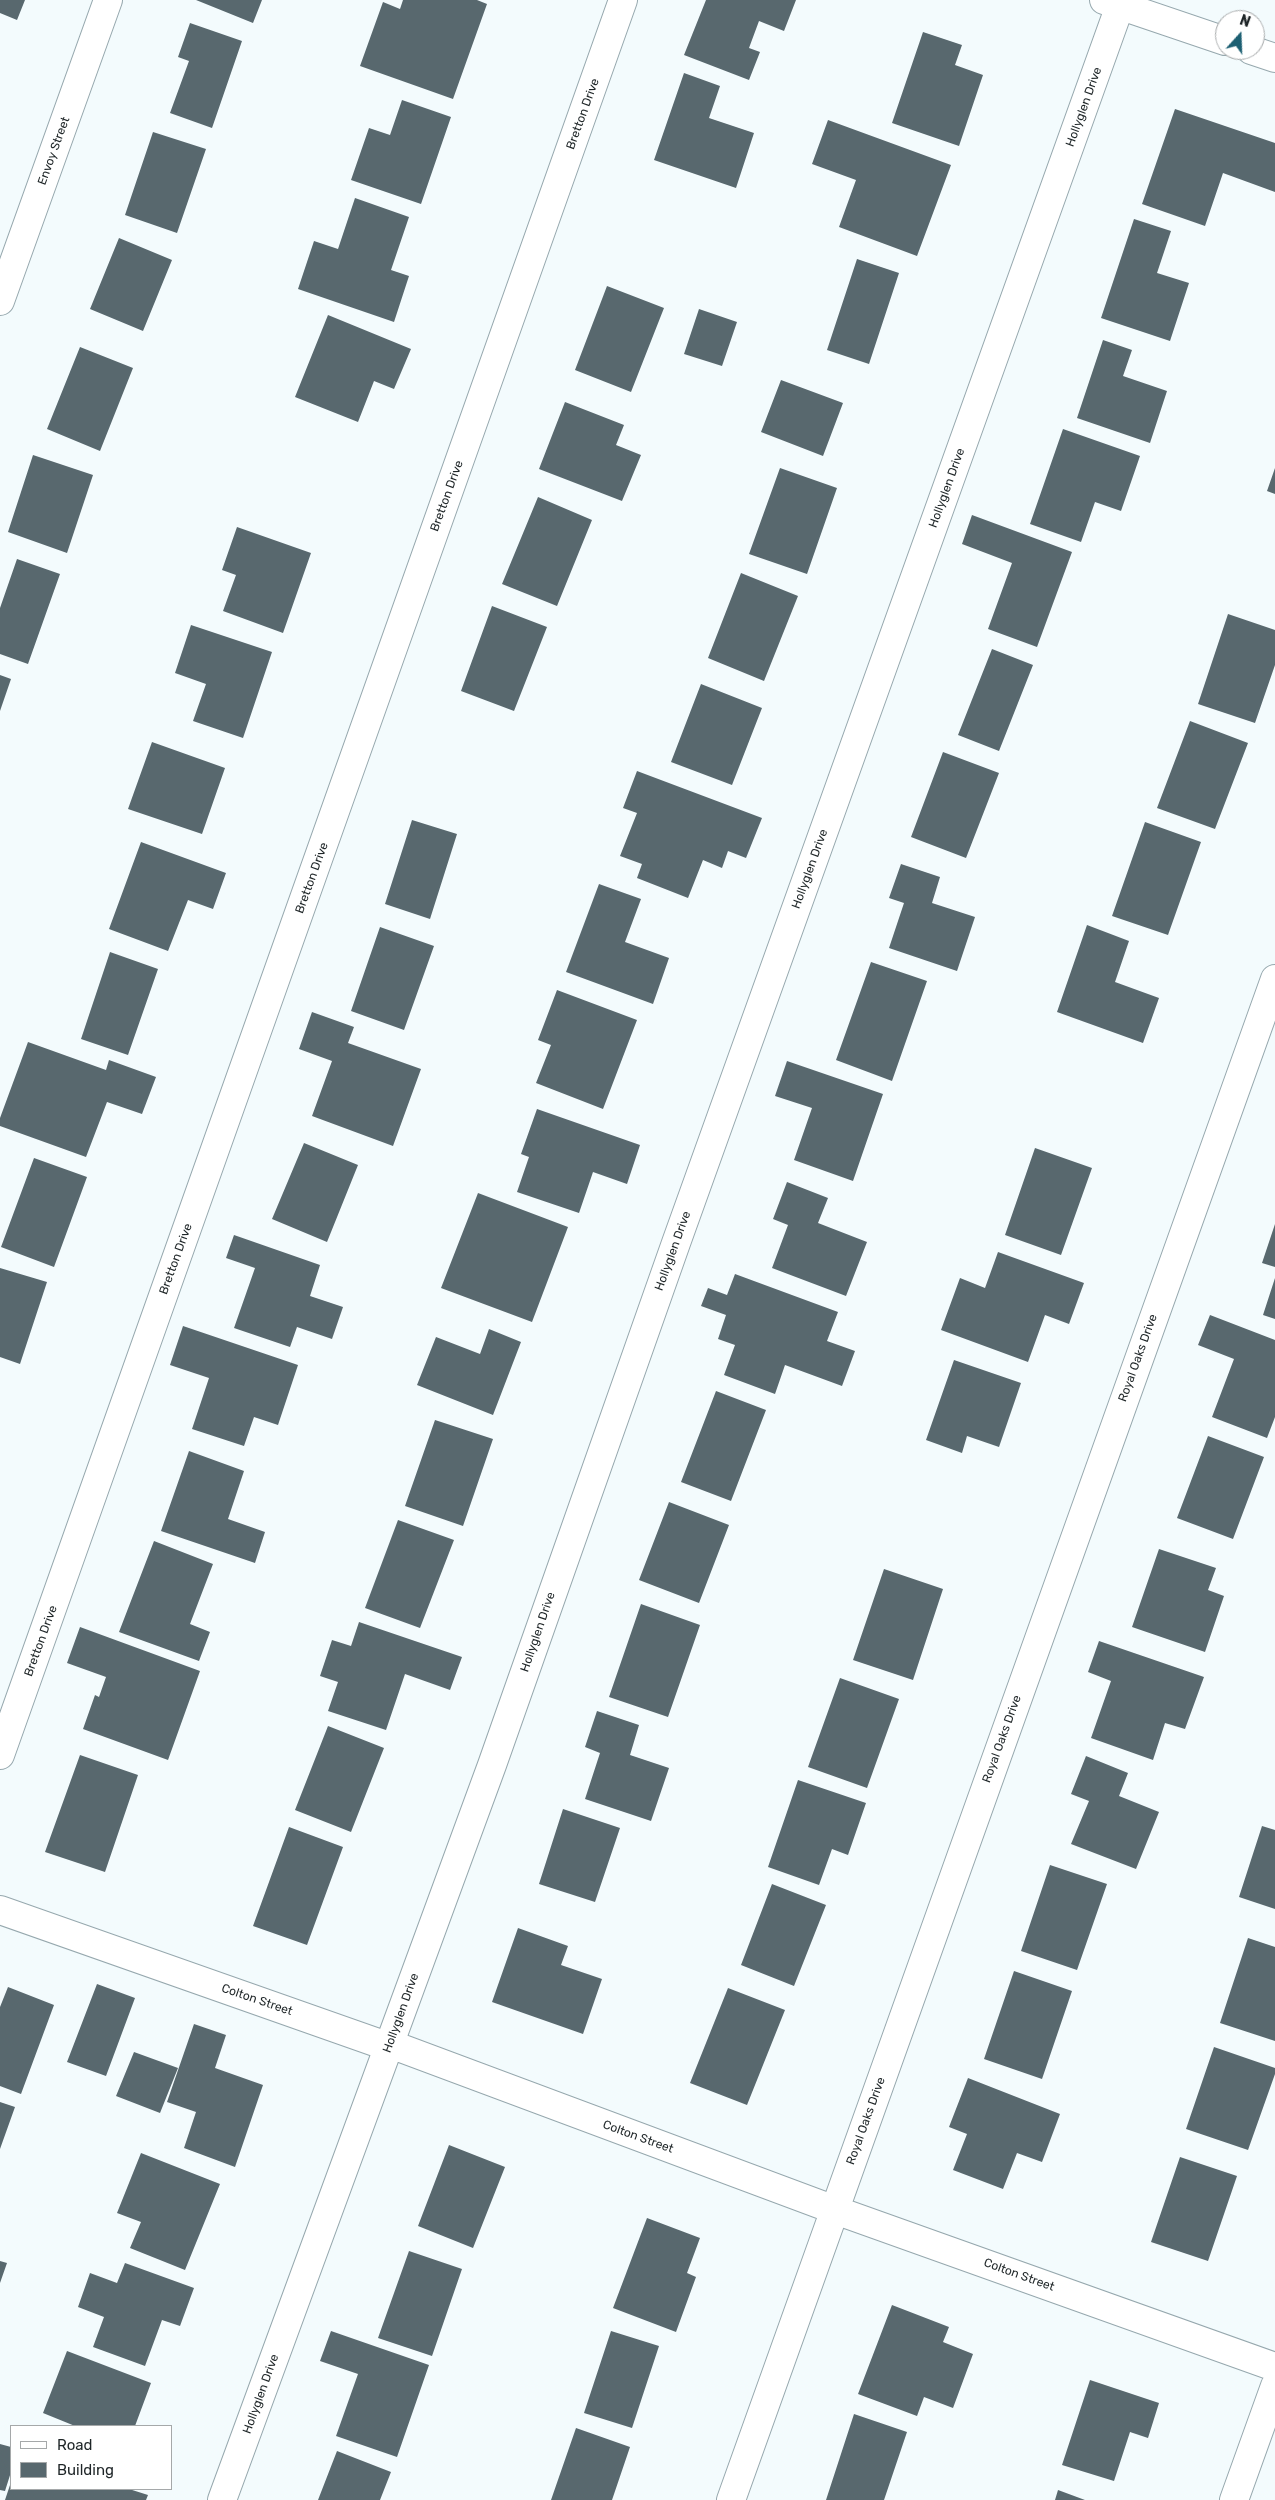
<!DOCTYPE html>
<style>
body{margin:0}
#map{position:relative;width:1275px;height:2500px;overflow:hidden;background:#f3fbfd;font-family:Rubik,sans-serif}
canvas{display:block}
.legend{position:absolute;left:10px;top:2425px;width:162px;height:65px;box-sizing:border-box;background:#fff;border:1px solid #a5a8a9;margin:0;padding:6px 9px;list-style:none;font-size:15px;color:#1f2628}
.legend li{display:flex;align-items:center;gap:10px;height:25px}
.legend b{width:25px;border:1px solid #a5a8a9}
.north{position:absolute;left:1215px;top:10px;width:50px;height:50px;box-sizing:border-box;background:#fff;border:1px solid #a5a8a9;border-radius:50%;rotate:20deg;font-size:14px;font-weight:700;line-height:20px;text-align:center;color:#1f2628}
.north::after{content:'';display:block;margin:auto;width:18px;height:22px;background:#1c5f72;clip-path:polygon(50% 0,100% 100%,50% 72%,0 100%)}
</style>
<div id="map">
<canvas width="1275" height="2500"></canvas>
<ul class="legend">
<li><b style="height:6px;background:#fff"></b>Road</li>
<li><b style="height:14px;background:#58686e"></b>Building</li>
</ul>
<div class="north">N</div>
</div>
<script>
const ctx = document.querySelector('canvas').getContext('2d');
ctx.lineJoin = 'round';
function fill(path, color) {
  ctx.fillStyle = color;
  ctx.fill(path, 'evenodd');
}
function toPath(rows) {
  const path = new Path2D();
  for (const r of rows) {
    path.moveTo(r[0], r[1]);
    for (let i = 2; i < r.length; i += 2) path.lineTo(r[i], r[i + 1]);
  }
  return path;
}
function trace(path, color, width, dash) {
  ctx.strokeStyle = color;
  ctx.lineWidth = width;
  ctx.lineCap = dash ? 'butt' : 'round';
  ctx.setLineDash(dash || []);
  ctx.stroke(path);
}
function label(font, color, halo, rows, align = 'center') {
  ctx.font = font + ' Rubik,sans-serif';
  ctx.lineWidth = 5;
  ctx.setLineDash([]);
  ctx.textBaseline = 'middle';
  ctx.strokeStyle = halo;
  ctx.fillStyle = color;
  for (const [text, x, y, turn = 0] of rows) {
    ctx.save();
    ctx.translate(x, y);
    ctx.rotate((+turn || 0) * Math.PI / 180);
    ctx.textAlign = isNaN(turn) ? turn : align;
    if (halo) ctx.strokeText(text, 0, 0);
    ctx.fillText(text, 0, 0);
    ctx.restore();
  }
}
fill(toPath([
 [0,0,25,0,17,20,0,13],
 [196,0,262,0,253,23],
 [403,0,477,0,487,4,453,99,360,66,383,2,400,9],
 [706,0,796,0,784,31,759,21,749,48,760,52,749,80,684,55],
 [190,23,242,41,212,128,170,113,189,61,178,57],
 [923,32,962,45,955,65,983,75,959,146,892,123],
 [684,73,720,86,709,118,754,133,736,188,654,160],
 [402,100,451,117,421,204,351,180,369,128,390,135],
 [1175,109,1275,143,1275,192,1223,173,1205,226,1142,204],
 [828,120,951,165,917,256,839,227,856,180,812,164],
 [153,132,206,149,177,233,125,215],
 [355,198,409,217,391,270,409,276,394,322,298,289,314,241,338,249],
 [1134,219,1171,231,1157,273,1189,283,1170,341,1101,318],
 [119,238,172,260,143,331,90,309],
 [857,259,899,273,869,364,827,350],
 [607,286,664,308,631,392,575,370],
 [699,309,737,322,722,366,684,354],
 [328,315,411,349,394,389,374,381,358,422,295,397],
 [1103,340,1132,350,1123,376,1167,391,1150,443,1077,418],
 [80,347,133,368,100,451,47,429],
 [781,380,843,403,823,456,761,432],
 [565,402,624,425,616,445,641,455,622,501,539,469],
 [1063,429,1140,456,1121,511,1095,502,1081,542,1030,524],
 [33,455,93,475,67,553,8,532],
 [780,468,837,488,807,574,749,554],
 [1275,468,1275,494,1267,491],
 [538,497,592,520,557,606,502,584],
 [972,515,1072,552,1037,647,988,629,1012,563,962,544],
 [237,527,311,553,283,633,223,611,236,575,222,570],
 [17,559,60,574,28,664,0,654,0,608],
 [741,573,798,596,764,681,708,658],
 [492,606,547,627,514,711,461,691],
 [1228,614,1275,630,1275,665,1255,723,1198,704],
 [191,625,272,652,243,738,193,721,206,684,175,673],
 [992,649,1033,665,999,751,958,735],
 [0,675,11,679,0,711],
 [701,684,762,708,732,785,671,762],
 [1190,721,1248,743,1215,829,1157,808],
 [152,742,225,768,202,834,128,809],
 [943,752,999,773,966,858,911,837],
 [637,771,762,818,746,858,728,851,722,868,703,860,688,898,637,878,642,864,620,856,637,813,623,808],
 [412,820,457,834,430,919,385,904],
 [1145,822,1201,842,1168,935,1112,916],
 [141,842,226,873,213,909,188,900,168,951,109,929],
 [901,864,940,877,932,903,975,917,957,971,889,948,904,903,889,898],
 [599,884,641,899,625,942,669,958,653,1004,566,972],
 [1087,925,1129,941,1115,982,1159,998,1143,1043,1057,1012],
 [380,927,434,946,404,1030,351,1011],
 [110,952,158,969,128,1055,81,1039],
 [871,962,927,981,892,1081,836,1060],
 [557,990,637,1020,603,1109,536,1083,551,1045,538,1040],
 [312,1012,354,1027,348,1043,421,1069,393,1146,312,1116,332,1061,299,1049],
 [28,1042,106,1070,109,1060,156,1077,142,1114,107,1102,86,1157,0,1126,0,1118],
 [787,1061,883,1094,853,1181,794,1160,812,1108,775,1096],
 [537,1109,640,1145,627,1184,593,1172,579,1213,517,1192,529,1157,521,1154],
 [304,1143,358,1165,327,1242,272,1219],
 [1035,1148,1092,1168,1061,1255,1005,1235],
 [34,1158,87,1177,54,1267,1,1247],
 [787,1182,828,1198,818,1223,867,1242,846,1296,772,1268,788,1225,773,1219],
 [478,1193,568,1227,532,1322,441,1288],
 [1275,1224,1275,1267,1262,1263],
 [234,1235,320,1265,310,1296,343,1307,332,1339,297,1327,290,1347,234,1328,255,1268,226,1258],
 [998,1252,1084,1283,1069,1324,1045,1315,1028,1362,941,1330,960,1278,985,1288],
 [0,1268,47,1282,20,1364,0,1357],
 [735,1274,838,1312,827,1341,855,1351,842,1386,785,1365,775,1394,724,1375,735,1345,718,1339,726,1315,701,1306,708,1288,727,1295],
 [1275,1278,1275,1319,1263,1315],
 [1210,1315,1275,1340,1275,1417,1267,1438,1212,1417,1234,1359,1198,1345],
 [183,1326,298,1365,278,1425,254,1417,244,1446,192,1429,209,1378,170,1365],
 [489,1329,521,1342,493,1415,417,1385,436,1337,480,1354],
 [954,1360,1021,1383,999,1447,967,1436,962,1453,926,1440],
 [716,1391,766,1410,731,1501,681,1482],
 [435,1420,493,1439,463,1526,405,1506],
 [1208,1436,1264,1457,1233,1539,1177,1518],
 [189,1451,244,1471,228,1519,265,1532,255,1563,161,1531],
 [669,1502,729,1525,699,1603,639,1580],
 [398,1520,454,1540,420,1628,365,1608],
 [154,1541,213,1564,190,1624,210,1632,199,1661,119,1632],
 [1159,1549,1216,1568,1208,1590,1224,1596,1205,1652,1132,1627],
 [884,1569,943,1589,913,1680,853,1660],
 [641,1604,700,1625,668,1717,609,1697],
 [359,1622,462,1657,450,1690,405,1674,386,1730,328,1711,338,1682,320,1676,332,1640,351,1646],
 [80,1627,200,1671,168,1760,83,1729,95,1695,99,1697,106,1677,67,1663],
 [1099,1641,1204,1677,1185,1729,1165,1723,1153,1760,1091,1738,1111,1681,1088,1672],
 [840,1678,899,1699,867,1788,808,1767],
 [597,1711,639,1725,630,1755,669,1768,651,1821,585,1799,600,1753,585,1747],
 [328,1726,384,1748,351,1832,295,1810],
 [80,1755,138,1775,105,1872,45,1852],
 [1086,1756,1128,1773,1119,1796,1159,1812,1136,1869,1071,1844,1089,1801,1071,1794],
 [798,1780,866,1803,848,1855,832,1849,819,1885,768,1867],
 [563,1809,620,1828,595,1902,539,1884],
 [1262,1826,1275,1830,1275,1909,1239,1897],
 [289,1827,343,1847,307,1945,253,1926],
 [1050,1865,1107,1884,1077,1970,1021,1951],
 [772,1884,826,1905,794,1986,741,1965],
 [518,1928,568,1946,561,1965,602,1979,583,2034,492,2002],
 [1248,1938,1275,1947,1275,2041,1220,2023],
 [1014,1971,1072,1991,1042,2079,984,2059],
 [97,1984,135,1998,106,2076,67,2062],
 [8,1987,54,2005,21,2094,0,2086,0,2007],
 [728,1988,785,2010,747,2105,690,2083],
 [194,2024,226,2035,215,2068,263,2085,235,2167,184,2148,196,2112,167,2102],
 [1214,2047,1275,2068,1275,2074,1248,2150,1186,2129],
 [134,2052,178,2068,160,2113,116,2096],
 [968,2078,1060,2114,1042,2162,1017,2153,1003,2189,953,2170,967,2134,949,2127],
 [0,2102,15,2107,0,2149],
 [449,2145,505,2167,473,2248,418,2226],
 [141,2153,220,2184,185,2270,130,2248,141,2222,117,2213],
 [1180,2157,1237,2176,1208,2261,1151,2242],
 [647,2218,700,2238,687,2273,696,2277,676,2332,613,2308],
 [409,2251,462,2269,432,2356,378,2338],
 [0,2261,7,2263,0,2283],
 [125,2263,194,2288,180,2326,162,2320,145,2366,93,2347,104,2317,78,2307,90,2273,117,2283],
 [892,2305,949,2327,943,2342,973,2354,953,2408,924,2397,917,2416,858,2394],
 [331,2331,429,2365,397,2457,336,2436,358,2374,320,2361],
 [611,2331,659,2346,632,2428,584,2413],
 [67,2351,151,2383,135,2426,75,2426,43,2413],
 [1090,2380,1159,2403,1148,2438,1130,2432,1114,2481,1062,2465],
 [854,2414,907,2432,884,2500,826,2500],
 [576,2428,630,2447,612,2500,551,2500],
 [0,2444,11,2447,11,2472,5,2491,0,2490],
 [337,2451,391,2472,380,2500,318,2500],
 [11,2482,11,2489,129,2489,148,2495,146,2500,5,2500],
 [1058,2490,1085,2500,1055,2500]
]), '#58686e');
const street = toPath([
 [1104,0,1225,41],
 [1251,50,1275,58],
 [0,301,108,0],
 [0,1755,623,0],
 [0,1910,378,2043,390,2044,835,2210,1275,2367],
 [222,2500,492,1765,676,1243,1122,0],
 [731,2500,1275,979],
 [1234,2500,1275,2386]
]);
trace(street, '#96a8ae', 30);
trace(street, '#fff', 28);
label('12px', '#1f2628', '#fff', [
 ["Hollyglen Drive",1084,107,-70],
 ["Bretton Drive",583,114,-70],
 ["Envoy Street",54,151,-70],
 ["Hollyglen Drive",947,488,-70],
 ["Bretton Drive",447,496,-70],
 ["Hollyglen Drive",810,869,-70],
 ["Bretton Drive",312,878,-70],
 ["Hollyglen Drive",673,1251,-70],
 ["Bretton Drive",176,1259,-70],
 ["Royal Oaks Drive",1138,1358,-70],
 ["Hollyglen Drive",538,1632,-71],
 ["Bretton Drive",41,1641,-70],
 ["Royal Oaks Drive",1002,1739,-70],
 ["Colton Street",257,2000,19],
 ["Hollyglen Drive",401,2013,-70],
 ["Royal Oaks Drive",866,2121,-70],
 ["Colton Street",638,2137,20],
 ["Colton Street",1019,2275,20],
 ["Hollyglen Drive",261,2394,-70]
]);
</script>
